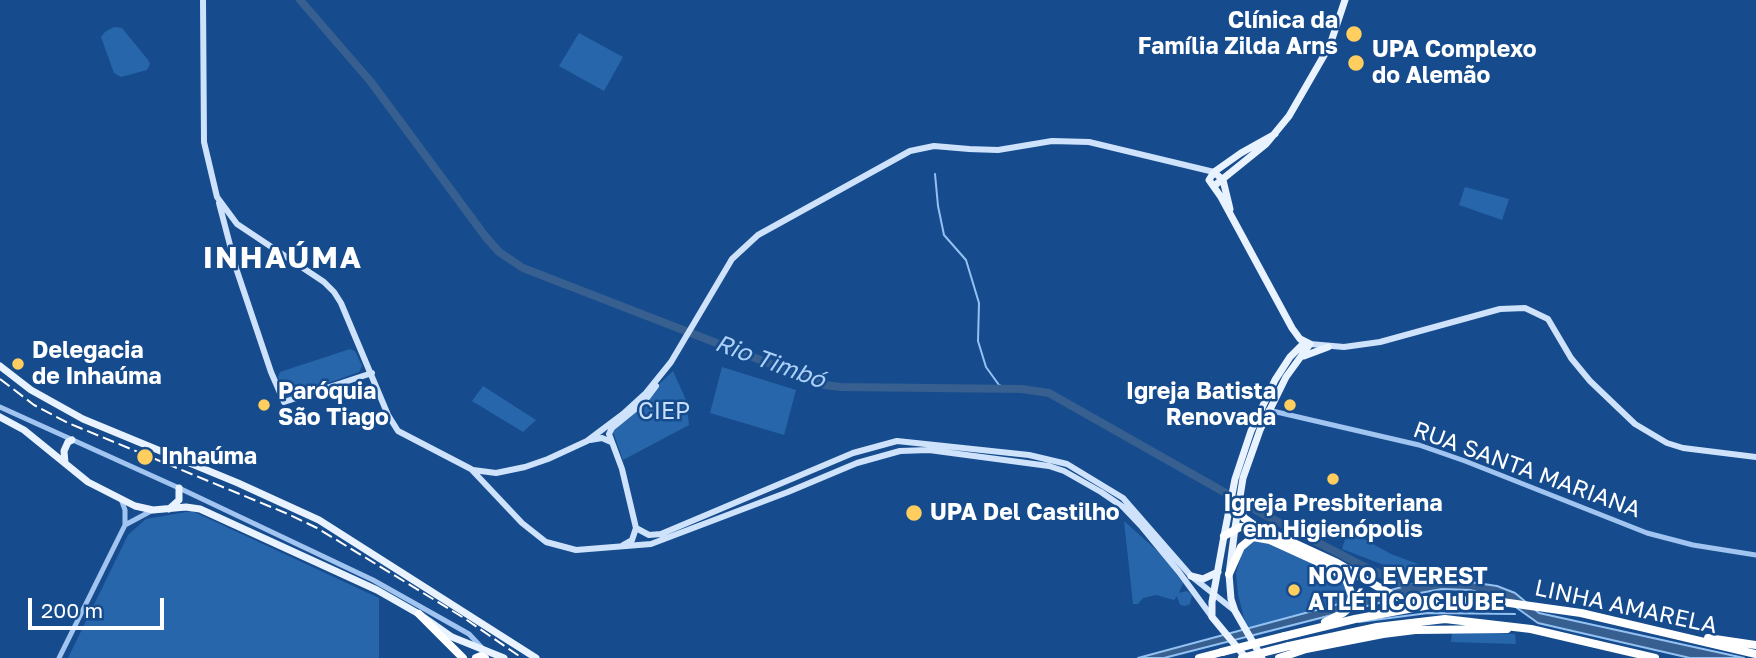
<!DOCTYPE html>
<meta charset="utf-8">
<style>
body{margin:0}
#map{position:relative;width:1756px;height:658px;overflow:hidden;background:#164c8d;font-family:"Golos Text",sans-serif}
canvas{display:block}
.scale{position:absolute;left:28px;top:598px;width:136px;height:32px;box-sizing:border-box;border:4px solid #fff;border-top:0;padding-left:9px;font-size:21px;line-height:24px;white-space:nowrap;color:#fff;-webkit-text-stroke:5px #164c8d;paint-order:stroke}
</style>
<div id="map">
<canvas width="1756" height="658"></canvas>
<div class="scale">200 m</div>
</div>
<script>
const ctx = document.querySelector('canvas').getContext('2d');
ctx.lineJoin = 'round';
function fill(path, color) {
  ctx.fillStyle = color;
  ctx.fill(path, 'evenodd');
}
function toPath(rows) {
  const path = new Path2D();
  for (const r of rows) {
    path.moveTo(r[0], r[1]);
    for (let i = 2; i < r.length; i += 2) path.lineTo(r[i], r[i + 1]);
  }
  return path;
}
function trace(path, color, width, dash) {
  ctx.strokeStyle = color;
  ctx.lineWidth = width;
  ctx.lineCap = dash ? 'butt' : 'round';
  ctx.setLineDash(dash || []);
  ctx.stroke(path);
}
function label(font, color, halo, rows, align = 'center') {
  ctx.font = font + ' "Golos Text",sans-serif';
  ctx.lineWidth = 5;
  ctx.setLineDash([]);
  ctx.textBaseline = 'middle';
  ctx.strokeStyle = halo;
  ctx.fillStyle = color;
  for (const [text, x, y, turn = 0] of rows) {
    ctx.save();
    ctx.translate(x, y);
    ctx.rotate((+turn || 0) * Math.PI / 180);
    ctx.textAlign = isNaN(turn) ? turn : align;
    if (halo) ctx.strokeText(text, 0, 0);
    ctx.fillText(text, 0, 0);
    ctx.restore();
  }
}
fill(toPath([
 [114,27,122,28,148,60,150,64,147,70,121,77,114,73,101,37,105,32],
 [579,33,623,57,604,91,559,66],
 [1465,187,1509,199,1502,220,1459,205],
 [350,349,355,351,362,366,359,372,289,397,285,396,278,377,280,372],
 [722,367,796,390,784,435,710,413],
 [673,371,686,400,689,425,623,460,612,429],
 [483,386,536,420,523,432,472,401],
 [192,511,379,598,379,658,68,658,128,535,146,519],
 [1124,521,1162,555,1183,583,1179,593,1187,591,1192,595,1190,604,1185,606,1180,605,1177,596,1174,600,1156,595,1143,598,1138,604,1133,604],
 [1348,530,1391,554,1418,564,1413,576,1342,549],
 [1266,540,1338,575,1345,581,1349,600,1337,615,1255,636,1245,622,1238,594,1236,573,1243,549,1250,541],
 [1460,631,1515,634,1516,644,1451,642,1452,633]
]), '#2866ac');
const water = toPath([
 [1456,580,1497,586,1515,593,1539,613,1744,658,1690,658,1538,623,1503,598,1470,590,1442,589,1414,594,1164,658,1138,658,1413,584,1456,580]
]);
fill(water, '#375f8f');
trace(water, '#93c1f2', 2);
trace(toPath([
 [935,174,938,206,944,235,966,260,979,303,978,341,986,367,999,385,1007,389],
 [1359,622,1428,613,1515,614]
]), '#93c1f2', 2);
trace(toPath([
 [300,0,371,82,485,236,499,252,523,268,825,385,841,387,1022,389,1049,393,1261,513,1363,566,1414,589]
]), '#375f8f', 8);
trace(toPath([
 [0,407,179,488,373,580,469,634,484,650],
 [1268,410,1419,445,1465,461,1647,533,1693,545,1756,555],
 [125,525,153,510],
 [59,658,125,525,125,510,121,499]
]), '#a1c5f0', 5);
trace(toPath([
 [203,0,204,142,217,197,237,224,324,282,334,292,341,303,388,415,398,431,471,469,522,523,546,542,576,550,651,544,788,492,857,463,900,451,929,450,1049,466,1064,471,1101,492,1123,507,1142,527,1179,572,1212,617],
 [968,149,998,150,1052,141,1089,142,1214,172],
 [219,203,236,268,271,372,284,402,372,373],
 [1310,344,1344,347,1380,342,1500,309,1525,308,1548,319,1571,358,1590,381,1635,424,1667,443,1683,448,1756,457],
 [590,440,602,438,611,442],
 [473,470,496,473,525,467,548,459,587,441,623,414,646,393,671,362,732,259,758,235,910,151,934,146,969,149],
 [636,528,649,535,661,534,853,453,897,441,1029,455,1067,464,1123,498,1191,576,1235,611],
 [636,528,622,469,609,434,612,428,644,402,656,386],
 [623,545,632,540,636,528]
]), '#cee2fb', 6);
trace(toPath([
 [1214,172,1223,180,1230,209],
 [1214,186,1266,144,1289,116,1330,45,1345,0],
 [1304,356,1328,347],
 [0,366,31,390,83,419,238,483,319,520,536,658],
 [0,417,24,430,88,482,135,506,153,510,186,507,200,509,377,590,419,614,452,637,504,658],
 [65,463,64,451,68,442,72,440],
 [169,509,179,500,179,488],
 [1191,576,1203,579,1218,572],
 [1246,658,1212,617,1212,602,1224,536,1235,479,1251,431,1275,380,1290,357,1305,342],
 [1262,658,1235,611,1231,599,1229,574,1235,528,1243,478,1260,430,1286,377,1310,344,1300,339,1292,328,1221,197,1209,180,1214,172,1241,153,1275,134]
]), '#e9f2ff', 7);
trace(toPath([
 [1238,508,1244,518,1255,526],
 [1224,536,1240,527,1261,528,1337,563,1394,596,1413,600,1435,600],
 [1229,574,1241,547,1253,537,1270,540,1327,566,1346,579,1352,596,1349,608,1343,613,1325,622],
 [419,614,463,658],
 [1285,636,1355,619,1456,600,1502,602,1581,613,1756,654],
 [1708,638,1756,645],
 [1289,646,1377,627,1445,619,1531,629,1655,658],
 [476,658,481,656,485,658],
 [1199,658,1222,652],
 [1279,658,1306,649,1383,634,1415,630,1507,629]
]), '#fff', 8);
trace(toPath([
 [0,379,34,405,68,423,288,514,317,528,464,618,522,658]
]), '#fff', 2, [12, 5]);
trace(toPath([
 [1222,652,1285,636],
 [1242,658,1289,646]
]), '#fff', 8);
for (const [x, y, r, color] of [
 [1354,34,9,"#ffce5f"],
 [1356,63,9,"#ffce5f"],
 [18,364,7,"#ffce5f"],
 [264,405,7,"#ffce5f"],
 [1290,405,7,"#ffce5f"],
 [145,457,9,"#ffce5f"],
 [1333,479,7,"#ffce5f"],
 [914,513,9,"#ffce5f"],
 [1294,590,7,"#ffce5f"]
]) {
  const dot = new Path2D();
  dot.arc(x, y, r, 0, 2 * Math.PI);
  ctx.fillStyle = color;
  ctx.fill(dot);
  trace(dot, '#164c8d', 2.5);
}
label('bold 23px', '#fff', '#164c8d', [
 ["Clínica da",1338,21,"right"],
 ["Família Zilda Arns",1338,47,"right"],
 ["UPA Complexo",1372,50],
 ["do Alemão",1372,76],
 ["Delegacia",32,351],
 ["de Inhaúma",32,377],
 ["Paróquia",278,392],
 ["São Tiago",278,418],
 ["Igreja Batista",1276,392,"right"],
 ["Renovada",1276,418,"right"],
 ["Inhaúma",161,457],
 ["Igreja Presbiteriana",1333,504,"center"],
 ["em Higienópolis",1333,530,"center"],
 ["UPA Del Castilho",930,513],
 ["NOVO EVEREST",1308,577],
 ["ATLÉTICO CLUBE",1308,603]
], 'left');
label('23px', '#c7dffb', '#164c8d', [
 ["CIEP",664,412]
]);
label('23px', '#fff', '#164c8d', [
 ["RUA SANTA MARIANA",1527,470,20],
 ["LINHA AMARELA",1626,607,12]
]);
label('italic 24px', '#acd0f7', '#164c8d', [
 ["Rio Timbó",770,362,20]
]);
ctx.letterSpacing = '2px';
label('bold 30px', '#fff', '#164c8d', [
 ["INHAÚMA",283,258]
]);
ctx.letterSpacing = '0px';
</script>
